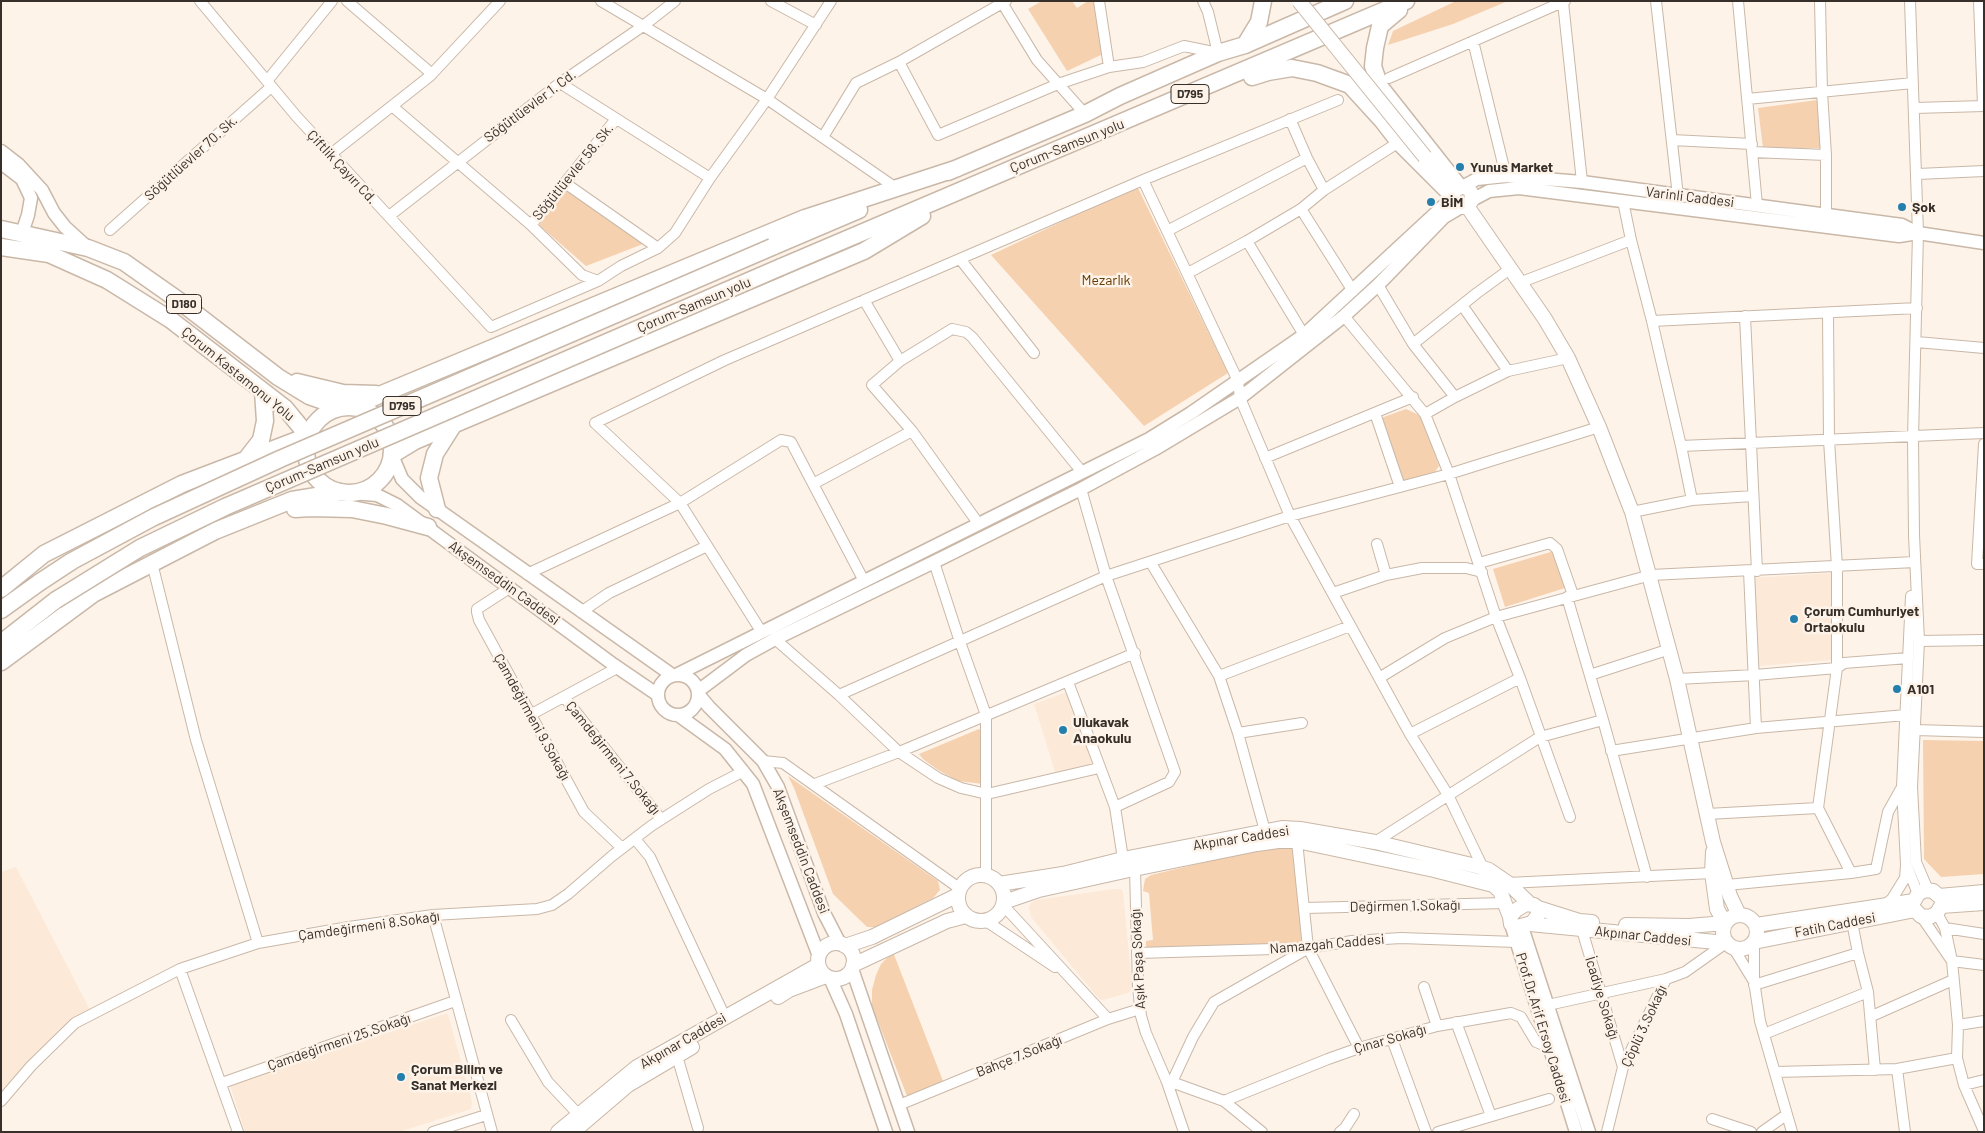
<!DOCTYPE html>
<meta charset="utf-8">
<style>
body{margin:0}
#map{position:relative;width:1985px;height:1133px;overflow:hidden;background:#fef3e9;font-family:Barlow,sans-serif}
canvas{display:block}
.frame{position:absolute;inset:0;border:2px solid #37302a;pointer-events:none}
</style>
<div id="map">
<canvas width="1985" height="1133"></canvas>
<div class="frame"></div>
</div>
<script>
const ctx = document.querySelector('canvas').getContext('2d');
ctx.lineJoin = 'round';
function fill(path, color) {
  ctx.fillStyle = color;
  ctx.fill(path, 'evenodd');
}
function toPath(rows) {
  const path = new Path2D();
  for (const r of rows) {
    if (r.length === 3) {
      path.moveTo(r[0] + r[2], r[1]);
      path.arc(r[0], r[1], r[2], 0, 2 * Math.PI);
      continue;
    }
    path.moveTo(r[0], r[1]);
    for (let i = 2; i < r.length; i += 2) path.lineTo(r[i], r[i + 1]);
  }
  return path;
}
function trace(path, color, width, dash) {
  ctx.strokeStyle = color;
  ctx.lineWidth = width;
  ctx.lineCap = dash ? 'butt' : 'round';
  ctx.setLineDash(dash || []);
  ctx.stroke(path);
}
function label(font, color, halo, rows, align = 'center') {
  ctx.font = font + ' Barlow,sans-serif';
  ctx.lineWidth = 5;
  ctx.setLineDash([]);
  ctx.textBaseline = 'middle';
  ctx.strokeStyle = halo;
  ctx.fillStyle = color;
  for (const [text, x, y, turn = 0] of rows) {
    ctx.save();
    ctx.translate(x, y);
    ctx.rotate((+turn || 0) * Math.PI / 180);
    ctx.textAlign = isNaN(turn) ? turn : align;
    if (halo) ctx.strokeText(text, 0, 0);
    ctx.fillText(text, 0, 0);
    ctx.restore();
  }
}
fill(toPath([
 [1832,573,1832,660,1759,666,1753,578],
 [1070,691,1093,762,1092,766,1056,775,1034,704],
 [16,867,90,1010,1,1094,1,872],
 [1114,889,1121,889,1123,892,1132,985,1131,990,1128,993,1103,1000,1099,999,1031,917,1029,908,1031,903,1036,900],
 [445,1014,448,1014,472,1102,471,1109,399,1132,245,1132,230,1085]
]), '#fce9d7');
fill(toPath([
 [1042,1,1072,1,1077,8,1088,1,1096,1,1103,54,1067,71,1028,9],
 [1456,1,1508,1,1453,24,1388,45,1393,31],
 [1817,100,1822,148,1763,148,1758,108],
 [1137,186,1228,373,1144,426,991,255],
 [566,191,567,191,643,244,586,266,539,225],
 [1406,409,1421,416,1439,466,1435,472,1403,481,1381,418],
 [1554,551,1565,588,1505,607,1493,569],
 [979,729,982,731,983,784,958,781,938,770,923,759,919,754],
 [1923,740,1984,741,1984,874,1941,877,1924,859],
 [788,776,938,881,940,890,933,898,878,927,867,927,833,894,794,788],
 [1294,846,1303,943,1155,950,1146,947,1146,941,1153,940,1149,893,1143,891,1145,879,1151,875,1265,848],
 [893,952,943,1081,907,1096,872,1006,872,990,876,975,881,964]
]), '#f6d1af');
const minor = toPath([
 [200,1,297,117,491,327,598,281,621,266,658,248,675,233,710,178],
 [347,1,432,74],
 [601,1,767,99,896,188],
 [771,1,816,25],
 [1001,1,1037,60,1085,114],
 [1099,1,1109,67],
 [1656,1,1678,196],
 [1738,1,1757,205],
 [1820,1,1822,92,1826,155,1826,214],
 [1910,1,1918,233,1913,438,1914,535,1919,641,1912,787,1916,862,1928,890],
 [1979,1,1983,106],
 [1563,2,1582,182],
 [1473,41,1506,176],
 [899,62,938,135,1058,84,1109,67,1143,62,1184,46,1218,53,1208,12,1203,1],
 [1389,78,1565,1],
 [267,81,332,1],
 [560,83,710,178,767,99,831,1],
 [1747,99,1913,83],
 [392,106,531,225,582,275,598,281],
 [1915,108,1984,106],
 [1290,119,1307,158,1324,190],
 [823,137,856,83,899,62,1006,1],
 [1672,140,1752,144],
 [1752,152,1826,155],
 [331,154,430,76,500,1],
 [1918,174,1984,171],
 [1143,180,1238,381,1240,398,1290,516,1410,734,1448,795,1483,868],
 [565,183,658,248],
 [1623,201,1631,240,1652,321,1681,446,1692,500],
 [1301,209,1353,291],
 [389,216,560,83,643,26,675,1],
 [531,225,616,119],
 [110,230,271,87],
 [1167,231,1307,158],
 [1247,241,1304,335],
 [960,259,1034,353],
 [1188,273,1247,241,1301,209,1324,190,1399,142],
 [1519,283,1631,240],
 [1378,285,1413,344,1455,397],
 [864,300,900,361],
 [1462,305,1508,371],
 [1828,313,1829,440,1837,567,1837,668,1818,808,1851,873],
 [1344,316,1425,414,1449,474,1496,617,1520,678,1570,817],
 [1745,316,1757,571],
 [1652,321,1917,308],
 [1917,342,1984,348],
 [1413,344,1477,293,1510,269],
 [1375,413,1400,487],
 [1425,414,1455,397,1508,371,1568,358],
 [1984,444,1977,564,1984,564],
 [1681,446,1984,433],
 [1265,458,1413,397],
 [813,484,912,431],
 [1081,489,1106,576,1175,772,1169,782,1115,807],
 [1632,512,1692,500,1753,496],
 [978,523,912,431,872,385,900,361,952,329,966,332,972,337,1082,472],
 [1377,544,1386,575],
 [934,562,960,642,986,715,986,875],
 [152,563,196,740,258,943],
 [1151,563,1219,676,1238,733,1265,831],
 [1479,563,1550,543,1557,549,1573,595],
 [1749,571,1756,728],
 [527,574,680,503,781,440,791,442,864,581],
 [511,587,477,609,477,612,479,620,584,812,622,848],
 [1333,593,1386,575,1422,568,1466,568,1482,572],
 [1911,596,1902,787,1906,864,1918,894],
 [1567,597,1603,720,1647,877],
 [581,612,609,593,707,546],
 [761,631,680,503,595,423,725,360,1143,180,1338,100],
 [775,639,839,695,899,752,938,778,961,788,987,794,1099,768],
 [1919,641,1984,640],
 [1590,675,1670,649],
 [1219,676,1350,626],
 [1379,678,1445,638,1496,617,1651,575,1915,562],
 [1677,679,1755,675,1837,668,1844,663,1908,658],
 [1068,682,1115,807,1123,859],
 [839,695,1106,576,1290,516,1449,474,1599,427],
 [564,697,661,819],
 [530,715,617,668],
 [1915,730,1984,732],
 [1238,733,1302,723],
 [1410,734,1520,678],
 [1611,751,1756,728,1906,715],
 [763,761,783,763,959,888],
 [815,784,899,752,1135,653],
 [1707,814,1818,808],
 [635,839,650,857,725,1017],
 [1297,841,1308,948,1359,1048],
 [1375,842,1540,737,1603,720],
 [1135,869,1138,986,1141,1016,1146,1033,1167,1082,1184,1132],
 [1508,883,1712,873],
 [1727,885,1851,873,1876,869,1888,812,1902,787],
 [1003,905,1108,1019],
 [1883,906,1892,899,1905,878,1906,866],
 [1305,908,1505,903],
 [1937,913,1945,928,1952,961,1958,1025,1957,1058,1964,1085,1984,1131],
 [433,915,492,1132],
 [1921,916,1952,961,1984,965],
 [986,921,1055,967],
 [1852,922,1858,953,1868,992,1875,1070],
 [1945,928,1984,934],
 [1582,930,1623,1067],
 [1754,942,1754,981,1760,1021,1792,1132],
 [1734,949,1753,980],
 [1137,953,1308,948,1352,941,1401,938,1516,942],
 [180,969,238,1132],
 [1754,985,1858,953],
 [1424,987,1437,1026],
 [1548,1005,1666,979,1685,972,1726,943],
 [1872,1016,1953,980],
 [511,1020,548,1082,578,1114],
 [1456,1022,1491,1116],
 [1958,1025,1984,1021],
 [1764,1034,1868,992],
 [1392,1039,1426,1132],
 [677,1056,698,1128],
 [1897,1069,1905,1132],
 [1775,1072,1897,1069,1957,1058],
 [1166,1080,1224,1101,1262,1132],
 [1172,1082,1193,1037,1214,1002,1307,949],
 [222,1083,455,1001],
 [1964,1085,1984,1080],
 [1,1101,31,1066,75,1023,180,969,258,943,349,927,433,915,537,909,552,905,568,894,612,856,651,826,709,789,744,771],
 [1224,1101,1328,1059,1359,1048,1437,1026,1511,1013,1521,1017,1536,1042,1549,1047],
 [899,1105,1108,1019,1140,1009],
 [1712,1119,1751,1132],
 [433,1132,486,1115],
 [1340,1132,1345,1128,1354,1114],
 [1438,1132,1549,1099],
 [1607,1132,1623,1067,1666,979],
 [1762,1132,1786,1115]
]);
const tertiary = toPath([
 [1,151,19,165,42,190,54,213,65,227,88,248],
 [1,163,22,179,31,198,28,215,22,233],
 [1462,187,1477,179,1506,176,1582,182,1902,225,1918,233,1984,243],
 [1472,200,1489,191,1519,188,1899,236,1918,233],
 [392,455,402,479,420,497,672,675],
 [341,492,377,495,397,505,614,665,658,695],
 [678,674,1149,439,1191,413,1304,335,1452,198],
 [678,695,20],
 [698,691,746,655,775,639,934,562,1081,489,1155,449,1240,398,1344,316,1378,285,1444,217,1461,207],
 [698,694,709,707,763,761,778,787,824,913,840,944],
 [678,715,725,749,753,784,819,956],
 [1511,924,1576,1132],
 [1522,927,1589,1132],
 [852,969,908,1132],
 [830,978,846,1014,886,1132]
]);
const secondary = toPath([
 [1462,197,10],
 [1467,206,1545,319,1568,358,1599,427,1632,512,1677,679,1713,842,1730,896,1739,915],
 [1713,852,1712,873,1717,909,1725,923],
 [981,898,23],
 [999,884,1063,874,1123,859,1282,828,1300,829,1375,842,1480,867,1489,870,1508,883,1530,904],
 [1004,902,1039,890,1129,870,1257,844,1278,841,1297,841,1434,870,1493,885,1500,891,1510,917,1511,924,1517,927,1532,923,1538,915,1538,908,1534,905,1526,904,1516,910,1510,917],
 [1538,908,1579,921,1592,922],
 [1740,932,17],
 [1530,924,1726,943],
 [1626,925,1689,926,1725,923],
 [1756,925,1914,901,1918,894,1925,890,1933,891,1939,896,1984,892],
 [1754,942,1915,910,1921,916,1930,917,1937,913,1941,906,1984,903],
 [836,961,18],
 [845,946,872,937,958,895],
 [853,965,947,921,966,916],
 [778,997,789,990,826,976],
 [558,1132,637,1067,818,965],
 [573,1132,628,1085,692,1047]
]);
const primary = toPath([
 [349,450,43]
]);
const trunk = toPath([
 [1399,10,1380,26,1375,48,1373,66,1380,87,1459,187],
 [1245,45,1259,22,1263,1],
 [1252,77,1268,72,1292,68,1317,73,1350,85,1382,120,1399,142,1452,195],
 [948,172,1085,114,1120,96,1218,53,1245,45,1345,1],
 [1,229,88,248,124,262,178,300,278,377,309,396,329,403,353,406,805,218,958,168],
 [1,247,49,254,107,280,171,320,285,408,308,436,182,484,44,554,1,589],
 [772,247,859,210],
 [781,267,1406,1],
 [297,382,343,393,376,394],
 [392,455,415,441,864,251,922,216],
 [247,458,261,440,265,421,263,391],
 [295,509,311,508,352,509,387,516,428,527],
 [437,509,429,478,435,454,454,424],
 [1,610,40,582],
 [1,643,56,600],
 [1,662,93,594,215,531,292,500,341,492]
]);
trace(minor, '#c9b8a8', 12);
trace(tertiary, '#c9b8a8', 15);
trace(secondary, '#c9b8a8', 16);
trace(primary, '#c9b8a8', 19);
trace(trunk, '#c9b8a8', 19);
trace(minor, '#fff', 10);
trace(tertiary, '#fff', 12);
trace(secondary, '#fff', 14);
trace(primary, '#fff', 16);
trace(trunk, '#fff', 16);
const secondaryBridge = toPath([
 [1299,1,1425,157]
]);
const trunkBridge = toPath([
 [40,582,72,561,154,517,280,459,772,247],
 [56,600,140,548,225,507,781,267]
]);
trace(secondaryBridge, '#c9b8a8', 16, []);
trace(trunkBridge, '#c9b8a8', 19, []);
trace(secondaryBridge, '#fff', 14);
trace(trunkBridge, '#fff', 16);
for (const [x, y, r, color] of [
 [1460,167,5,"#247fad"],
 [1431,202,5,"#247fad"],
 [1902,207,5,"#247fad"],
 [1794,619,5,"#247fad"],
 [1897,689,5,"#247fad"],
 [1063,730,5,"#247fad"],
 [401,1077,5,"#247fad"]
]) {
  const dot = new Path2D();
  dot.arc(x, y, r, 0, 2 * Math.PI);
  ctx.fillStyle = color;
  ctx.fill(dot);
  trace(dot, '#fef3e9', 2);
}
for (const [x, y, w] of [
 [1190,94,38],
 [184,304,35],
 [402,406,38]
]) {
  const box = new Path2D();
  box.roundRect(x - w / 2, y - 9.5, w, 19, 4);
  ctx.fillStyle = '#fef3e9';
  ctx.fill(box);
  trace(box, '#37302a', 1);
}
label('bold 12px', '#37302a', null, [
 ["D795",1190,94],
 ["D180",184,304],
 ["D795",402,406]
]);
label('14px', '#37302a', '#fef3e9', [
 ["Söğütlüevler 1. Cd.",530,106,-37],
 ["Çorum-Samsun yolu",1067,146,-22],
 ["Söğütlüevler 70. Sk.",191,158,-42],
 ["Çiftlik Çayırı Cd.",342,167,47],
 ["Söğütlüevler 58. Sk.",573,172,-51],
 ["Varinli Caddesi",1690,197,7],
 ["Çorum-Samsun yolu",694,305,-23],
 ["Çorum Kastamonu Yolu",238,374,39],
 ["Çorum-Samsun yolu",322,465,-23],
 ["Akşemseddin Caddesi",504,583,36],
 ["Çamdeğirmeni 9.Sokağı",532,717,61],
 ["Çamdeğirmeni 7.Sokağı",613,758,51],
 ["Akpınar Caddesi",1241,838,-9],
 ["Akşemseddin Caddesi",801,851,69],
 ["Değirmen 1.Sokağı",1405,906,-1],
 ["Fatih Caddesi",1835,925,-11],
 ["Çamdeğirmeni 8.Sokağı",369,926,-8],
 ["Akpınar Caddesi",1643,936,6],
 ["Namazgah Caddesi",1327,944,-5],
 ["Aşık Paşa Sokağı",1138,959,-93],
 ["İcadiye Sokağı",1602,998,73],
 ["Çöplü 3.Sokağı",1644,1026,-65],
 ["Prof.Dr.Arif Ersoy Caddesi",1543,1028,73],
 ["Çınar Sokağı",1390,1039,-16],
 ["Akpınar Caddesi",683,1041,-30],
 ["Çamdeğirmeni 25.Sokağı",339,1042,-19],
 ["Bahçe 7.Sokağı",1019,1056,-22]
]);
label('bold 14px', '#37302a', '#fef3e9', [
 ["Yunus Market",1470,167],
 ["BİM",1441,202],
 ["Şok",1912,207],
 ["Çorum Cumhuriyet",1804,611],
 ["Ortaokulu",1804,627],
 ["A101",1907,689],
 ["Ulukavak",1073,722],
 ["Anaokulu",1073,738],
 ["Çorum Bilim ve",411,1069],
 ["Sanat Merkezi",411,1085]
], 'left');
label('14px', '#653a02', '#fef3e9', [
 ["Mezarlık",1106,280]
]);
</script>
